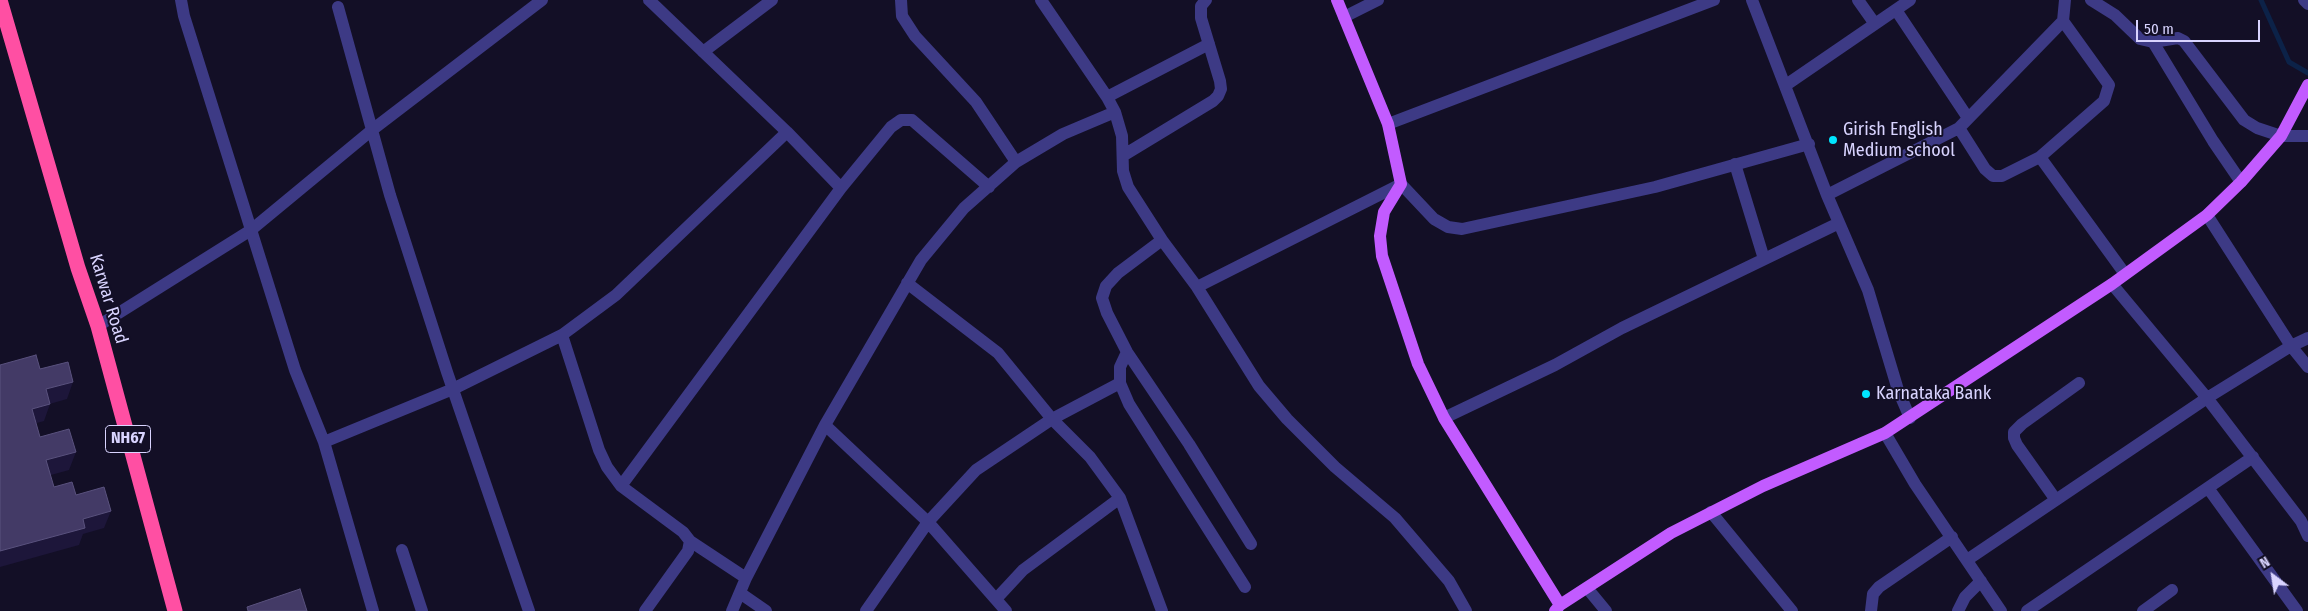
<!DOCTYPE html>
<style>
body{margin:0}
#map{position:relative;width:2308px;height:611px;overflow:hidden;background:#130f26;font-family:"Fira Sans Condensed",sans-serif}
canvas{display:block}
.north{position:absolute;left:2248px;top:551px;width:50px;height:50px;-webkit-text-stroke:4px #130f26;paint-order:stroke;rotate:329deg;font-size:14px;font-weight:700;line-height:20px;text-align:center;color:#d9d4ff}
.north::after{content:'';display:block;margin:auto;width:18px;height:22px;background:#d9d4ff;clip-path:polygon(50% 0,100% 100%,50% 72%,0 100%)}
.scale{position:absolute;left:2136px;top:20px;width:124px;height:22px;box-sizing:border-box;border:2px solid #d9d4ff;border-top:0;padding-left:6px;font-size:15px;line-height:18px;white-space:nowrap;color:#d9d4ff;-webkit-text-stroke:4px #130f26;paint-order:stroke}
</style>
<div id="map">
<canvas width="2308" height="611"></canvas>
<div class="north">N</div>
<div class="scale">50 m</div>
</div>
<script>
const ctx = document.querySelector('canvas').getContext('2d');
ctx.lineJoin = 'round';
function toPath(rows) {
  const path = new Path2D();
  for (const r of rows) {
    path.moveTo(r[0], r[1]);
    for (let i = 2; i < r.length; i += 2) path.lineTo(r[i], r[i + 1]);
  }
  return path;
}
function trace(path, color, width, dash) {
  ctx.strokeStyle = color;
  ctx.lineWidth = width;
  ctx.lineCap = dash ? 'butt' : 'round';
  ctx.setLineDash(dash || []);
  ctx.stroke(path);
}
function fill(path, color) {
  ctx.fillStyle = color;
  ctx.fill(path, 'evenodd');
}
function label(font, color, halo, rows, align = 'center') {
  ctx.font = font + ' "Fira Sans Condensed",sans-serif';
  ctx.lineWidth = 4;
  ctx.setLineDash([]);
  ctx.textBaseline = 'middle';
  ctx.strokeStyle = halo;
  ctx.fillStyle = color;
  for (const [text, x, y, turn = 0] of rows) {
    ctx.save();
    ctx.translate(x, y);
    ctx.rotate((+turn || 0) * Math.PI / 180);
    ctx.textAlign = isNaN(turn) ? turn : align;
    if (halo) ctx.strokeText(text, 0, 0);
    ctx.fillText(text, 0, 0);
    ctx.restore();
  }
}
trace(toPath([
 [2261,0,2289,62,2308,73]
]), '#0c2248', 5);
trace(toPath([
 [181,0,184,16,295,370,324,442,373,611],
 [649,0,787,132,841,188],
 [901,0,902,16,915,36,976,102,1016,162],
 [1041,0,1107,97,1115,112,1122,136,1123,171,1128,187,1162,240,1197,287,1259,386,1287,419,1335,467,1395,518,1449,581,1466,611],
 [1752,0,1827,195,1868,290,1898,390,1910,418],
 [1858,0,1875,24],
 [2091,0,2115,15,2140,39,2153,42,2178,38,2184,41,2244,120,2257,128,2281,136,2308,136],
 [2304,0,2308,4],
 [338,7,390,195,447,372,529,611],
 [1896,10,1968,118],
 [1344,17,1378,0],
 [2153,42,2213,141,2241,182],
 [703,52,772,0],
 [1786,85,1910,0],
 [1107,97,1209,44],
 [1388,124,1714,0],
 [1959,128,1985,169,1993,176,2002,176,2040,157,2104,101,2109,85,2063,21,2065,0],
 [1124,155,1213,101,1218,96,1221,89,1220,81,1201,18,1201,6,1206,0],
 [2040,157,2125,274],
 [1735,164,1764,259],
 [1827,195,1959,128,2063,21],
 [2207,215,2291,346,2308,367],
 [1162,240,1118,273,1106,286,1102,298,1107,313,1127,352,1189,444,1251,544],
 [907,283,998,353,1052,419,1090,457,1120,498,1162,611],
 [2112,284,2207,398,2301,521,2308,536],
 [1197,287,1401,184,1434,219,1448,227,1462,229,1655,187,1809,144],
 [98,326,251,230,372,130,542,0],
 [562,335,599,450,607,467,621,486,683,532,690,541,688,551,645,611],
 [1127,352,1120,367,1120,383,1129,404,1245,587],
 [1444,418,1555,365,1622,328,1839,223],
 [825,425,928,522,1006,611],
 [1885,433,1915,484,2001,611],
 [324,442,453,389,562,335,616,295,787,132],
 [621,486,841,188,891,127,901,120,912,120,989,187],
 [2208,488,2297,611],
 [2056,500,2017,445,2014,438,2014,432,2022,424,2079,383],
 [1711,512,1792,611],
 [690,541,746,578],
 [402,550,422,611],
 [1967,560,2207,398,2291,346,2308,338],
 [1587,588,1606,611],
 [740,593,766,611],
 [997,598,1023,570,1120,498],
 [732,611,746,578,825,425,921,260,964,208,1016,162,1063,134,1115,112],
 [866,611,928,522,976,470,1052,419,1120,383],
 [1871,611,1873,594,1879,587,1952,537],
 [1958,611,1965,597,1981,581],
 [2027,611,2253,457],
 [2143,611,2172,590]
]), '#3d3a85', 12);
trace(toPath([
 [1337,0,1388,124,1401,184,1384,212,1380,236,1382,256,1418,364,1444,418,1560,605],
 [1555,611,1560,605,1671,533,1763,486,1885,433,2112,284,2207,215,2241,182,2281,136,2308,85]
]), '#c25bff', 12);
trace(toPath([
 [0,0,78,268,98,326,175,611]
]), '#ff4fa3', 15);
fill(toPath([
 [73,382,67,399,39,407,46,389],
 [50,404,44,421,26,426,32,409],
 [76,452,69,470,40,478,46,460],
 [111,511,104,528,83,534,79,545,0,567,0,551,83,519]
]), '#1d163a');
const building = toPath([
 [36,355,40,369,68,362,73,382,46,389,50,404,32,409,40,437,69,429,76,452,46,460,54,487,72,482,76,495,104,487,111,511,83,519,85,528,0,551,0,365,36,355],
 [300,589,307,611,248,611,247,607,300,589]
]);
fill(building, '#433a66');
trace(building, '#5a527e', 1);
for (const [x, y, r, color] of [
 [1833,140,5,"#00e5ff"],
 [1866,394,5,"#00e5ff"]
]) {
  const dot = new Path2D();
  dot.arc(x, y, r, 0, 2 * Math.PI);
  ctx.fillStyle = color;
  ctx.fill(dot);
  trace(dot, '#130f26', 2);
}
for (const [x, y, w] of [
 [128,439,45]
]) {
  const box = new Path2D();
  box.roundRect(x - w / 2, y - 13.5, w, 27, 4);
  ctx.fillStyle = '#130f26';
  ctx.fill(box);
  trace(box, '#d9d4ff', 1);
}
label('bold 16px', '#d9d4ff', null, [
 ["NH67",128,439]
]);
label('18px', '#d9d4ff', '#130f26', [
 ["Girish English",1843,130],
 ["Medium school",1843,151],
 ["Karnataka Bank",1876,394]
], 'left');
label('18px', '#d9d4ff', '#130f26', [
 ["Karwar Road",108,299,73]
]);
</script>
